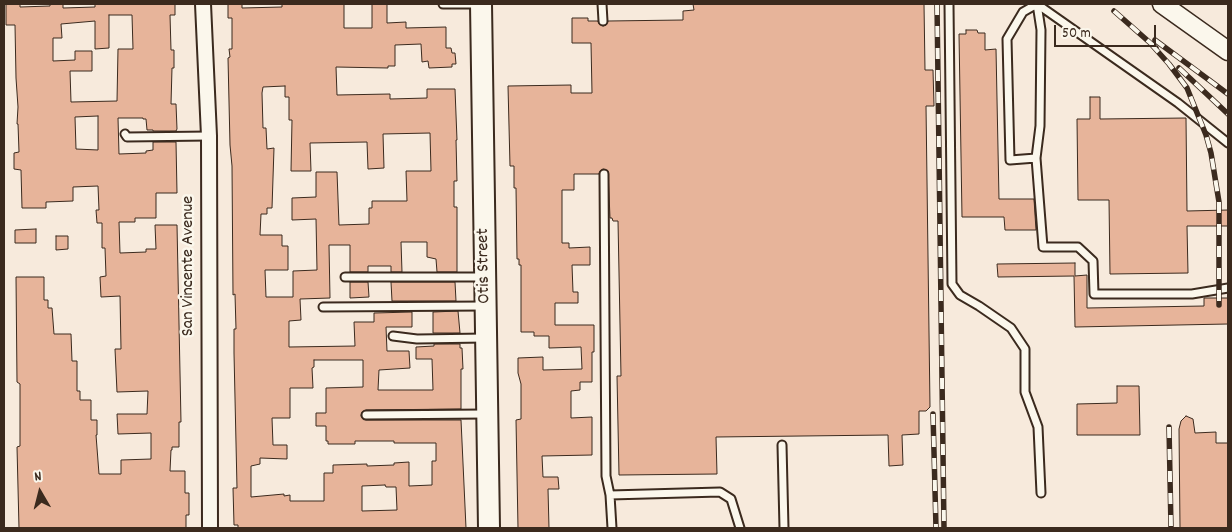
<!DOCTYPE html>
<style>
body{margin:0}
#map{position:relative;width:1232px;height:532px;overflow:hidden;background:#f7eadc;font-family:Dekko,sans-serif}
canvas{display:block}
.frame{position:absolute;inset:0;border:5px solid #3b2a1e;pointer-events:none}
.north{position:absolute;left:15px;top:467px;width:50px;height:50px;-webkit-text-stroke:4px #fbf7ec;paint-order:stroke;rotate:352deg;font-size:14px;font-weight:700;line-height:20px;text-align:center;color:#3b2a1e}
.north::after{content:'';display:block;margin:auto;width:18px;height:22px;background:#3b2a1e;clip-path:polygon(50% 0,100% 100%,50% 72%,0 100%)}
.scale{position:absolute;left:1054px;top:25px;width:102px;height:22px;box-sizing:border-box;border:2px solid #3b2a1e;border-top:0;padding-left:6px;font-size:15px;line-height:18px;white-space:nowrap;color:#3b2a1e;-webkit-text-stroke:4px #fbf7ec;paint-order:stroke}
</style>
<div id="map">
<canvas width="1232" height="532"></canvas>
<div class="frame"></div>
<div class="north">N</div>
<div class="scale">50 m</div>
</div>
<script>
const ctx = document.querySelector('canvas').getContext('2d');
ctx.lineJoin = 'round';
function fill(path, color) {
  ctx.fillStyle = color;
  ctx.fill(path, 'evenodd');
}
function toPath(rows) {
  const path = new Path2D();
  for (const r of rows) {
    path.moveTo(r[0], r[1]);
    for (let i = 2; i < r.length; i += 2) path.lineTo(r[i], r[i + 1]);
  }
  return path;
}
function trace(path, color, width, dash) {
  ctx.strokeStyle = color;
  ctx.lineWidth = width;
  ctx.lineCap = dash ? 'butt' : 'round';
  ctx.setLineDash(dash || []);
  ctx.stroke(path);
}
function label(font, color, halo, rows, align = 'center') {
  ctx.font = font + ' Dekko,sans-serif';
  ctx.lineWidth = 5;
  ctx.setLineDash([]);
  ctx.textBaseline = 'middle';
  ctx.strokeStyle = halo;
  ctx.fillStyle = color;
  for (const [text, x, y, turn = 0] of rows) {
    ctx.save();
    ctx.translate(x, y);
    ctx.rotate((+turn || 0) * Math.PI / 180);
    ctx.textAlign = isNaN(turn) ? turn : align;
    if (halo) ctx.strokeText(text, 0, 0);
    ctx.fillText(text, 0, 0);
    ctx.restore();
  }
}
const building = toPath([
 [6,4,20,4,20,7,50,6,50,4,63,4,63,8,95,7,95,4,175,4,175,15,170,15,171,50,174,50,174,68,172,68,171,104,176,104,177,129,176,131,153,131,153,130,147,130,146,119,143,119,143,118,118,118,119,154,146,153,146,151,153,150,153,142,176,142,177,193,156,193,156,218,135,218,135,222,119,222,120,253,146,252,146,249,156,249,155,225,177,225,181,422,179,422,179,447,172,447,172,450,171,450,170,471,185,471,185,493,189,493,189,515,186,515,186,528,19,528,17,447,20,446,20,384,17,382,16,277,44,277,44,300,48,300,48,308,52,308,54,334,71,334,72,361,77,361,77,391,80,391,80,400,91,400,91,420,97,420,97,435,96,435,99,474,121,474,121,460,151,459,151,433,118,434,117,414,147,414,148,391,117,392,115,349,121,349,120,296,101,297,100,277,106,276,105,248,102,248,102,223,97,223,96,210,99,210,98,186,73,187,73,201,46,202,46,208,22,208,21,170,14,169,14,153,19,152,18,124,17,124,18,107,16,78,15,25,6,25,6,4],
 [109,15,132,15,133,49,118,49,117,101,71,102,70,71,92,71,92,51,75,51,75,60,53,61,53,38,62,38,61,24,95,21,95,49,109,48,109,15],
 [98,116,98,150,76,149,75,117,98,116],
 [228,4,242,4,242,8,282,7,282,4,344,4,344,28,372,28,372,4,387,4,387,23,406,22,406,28,446,27,446,48,451,48,452,53,455,53,456,64,452,64,452,67,429,68,428,61,422,62,421,44,395,45,395,66,388,66,388,68,336,67,337,95,390,94,390,99,427,98,427,89,455,89,457,140,456,140,457,181,454,181,454,207,457,207,457,272,437,272,436,259,427,257,427,242,401,242,402,272,391,272,391,266,368,266,368,272,350,272,350,245,329,245,330,298,300,299,301,320,289,321,289,347,355,346,354,322,374,322,374,313,412,312,412,327,386,327,387,351,409,351,410,368,379,370,378,390,433,390,432,359,416,359,416,347,434,346,434,344,460,344,460,348,462,348,463,369,461,369,461,409,366,410,362,412,361,416,363,419,366,420,461,420,466,528,238,528,238,525,234,525,233,488,237,488,234,353,234,329,236,329,235,294,233,295,232,166,230,145,228,58,230,57,229,49,232,49,232,18,228,18,228,4],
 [285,86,285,97,289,97,289,120,292,120,291,171,311,171,310,143,367,142,368,169,384,168,383,134,430,133,431,171,406,171,407,201,372,201,372,208,369,208,369,224,339,225,337,172,316,172,316,197,292,198,292,220,316,219,317,270,293,271,293,297,266,297,265,270,288,270,288,246,282,246,282,235,260,235,261,214,267,214,267,208,272,208,274,148,267,149,266,128,263,128,262,93,263,87,285,86],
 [314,360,363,360,363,387,326,388,326,413,316,413,316,426,326,426,326,441,328,441,328,444,355,444,355,441,394,441,394,443,436,443,436,461,432,461,432,485,409,486,409,462,394,463,394,465,367,466,367,464,333,465,333,473,324,473,324,501,290,501,290,495,284,496,284,494,251,497,251,466,260,464,260,458,287,459,287,445,273,445,272,418,290,418,290,388,313,388,312,368,314,367,314,360],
 [385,485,386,487,396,487,397,510,362,511,362,486,385,485],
 [693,4,924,4,925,70,933,70,934,106,926,106,930,407,926,411,919,411,919,434,902,435,903,465,889,466,888,435,716,437,717,474,619,475,617,376,621,376,618,221,613,221,612,218,610,218,608,171,603,169,600,171,599,174,574,174,574,190,562,190,562,243,569,243,569,248,590,247,590,265,572,265,573,292,578,292,578,303,555,303,555,325,594,325,594,352,592,352,592,382,580,382,580,390,571,391,571,418,592,417,592,455,542,456,543,477,558,477,559,489,548,489,549,528,518,528,516,420,521,419,521,384,518,373,518,358,543,357,543,370,582,369,581,347,549,348,549,336,534,336,534,332,521,332,521,265,519,265,519,259,517,259,516,188,514,188,514,166,510,166,508,86,571,85,571,93,592,93,591,43,572,43,572,18,588,18,588,21,598,21,599,24,603,26,606,25,608,21,683,20,683,11,694,10,693,4],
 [966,30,977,30,978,33,985,33,985,50,996,49,999,199,1034,199,1036,230,1005,230,1004,217,962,217,959,34,966,34,966,30],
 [1090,97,1100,97,1100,119,1186,118,1187,211,1228,210,1228,226,1187,226,1188,273,1110,274,1109,200,1078,200,1077,119,1090,119,1090,97],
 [36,229,36,243,15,243,15,230,36,229],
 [56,236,68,236,68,249,56,250,56,236],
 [1075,263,1075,276,1087,275,1087,308,1204,306,1204,298,1228,298,1228,324,1075,327,1074,276,998,277,997,264,1075,263],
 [350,282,368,282,369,297,350,298,350,282],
 [391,282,455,282,456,301,392,301,391,282],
 [458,311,460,333,433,333,433,312,458,311],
 [1117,386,1139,386,1140,435,1077,435,1077,404,1117,403,1117,386],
 [1186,416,1193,419,1195,433,1216,432,1216,443,1228,443,1228,528,1180,528,1179,429,1181,421,1186,416]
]);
fill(building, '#e7b49a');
trace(building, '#3b2a1e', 1);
const service = toPath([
 [443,4,480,4],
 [602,4,603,21],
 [949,4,952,284,960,295,979,306,1011,328,1025,349,1025,392,1038,427,1041,493],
 [1037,4,1041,30,1040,126,1036,158,1010,160,1007,39,1023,12,1037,4],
 [1037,4,1178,103,1228,143],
 [125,134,127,137,209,136],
 [1036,158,1043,247,1078,247,1093,261,1094,294,1192,294,1228,288],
 [604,174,606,476,610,495,612,528],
 [345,277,482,277],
 [323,307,485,306],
 [393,336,417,339,485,338],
 [366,415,485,414],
 [782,445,784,528],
 [610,495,720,492,731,499,740,528]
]);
const minor = toPath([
 [203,4,209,136,210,528]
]);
const tertiary = toPath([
 [1162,4,1228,51]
]);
const secondary = toPath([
 [481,4,489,528]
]);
trace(service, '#3b2a1e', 11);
trace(minor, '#3b2a1e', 18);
trace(tertiary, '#3b2a1e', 21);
trace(secondary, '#3b2a1e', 24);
trace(service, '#fbf7ec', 7);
trace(minor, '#fbf7ec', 14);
trace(tertiary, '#fbf7ec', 18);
trace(secondary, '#fbf7ec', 20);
const rail = toPath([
 [937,4,944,528],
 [1114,11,1156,48],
 [1155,40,1228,94],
 [1151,44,1169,64,1187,88,1206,135,1211,153,1219,202,1219,305],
 [1179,68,1228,114],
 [933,414,936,528],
 [1169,427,1171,528]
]);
trace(rail, '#3b2a1e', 5.5);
trace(rail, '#fbf7ec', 4, [11]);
label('18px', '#3b2a1e', '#fbf7ec', [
 ["San Vincente Avenue",190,266,-90],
 ["Otis Street",485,266,-91]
]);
</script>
